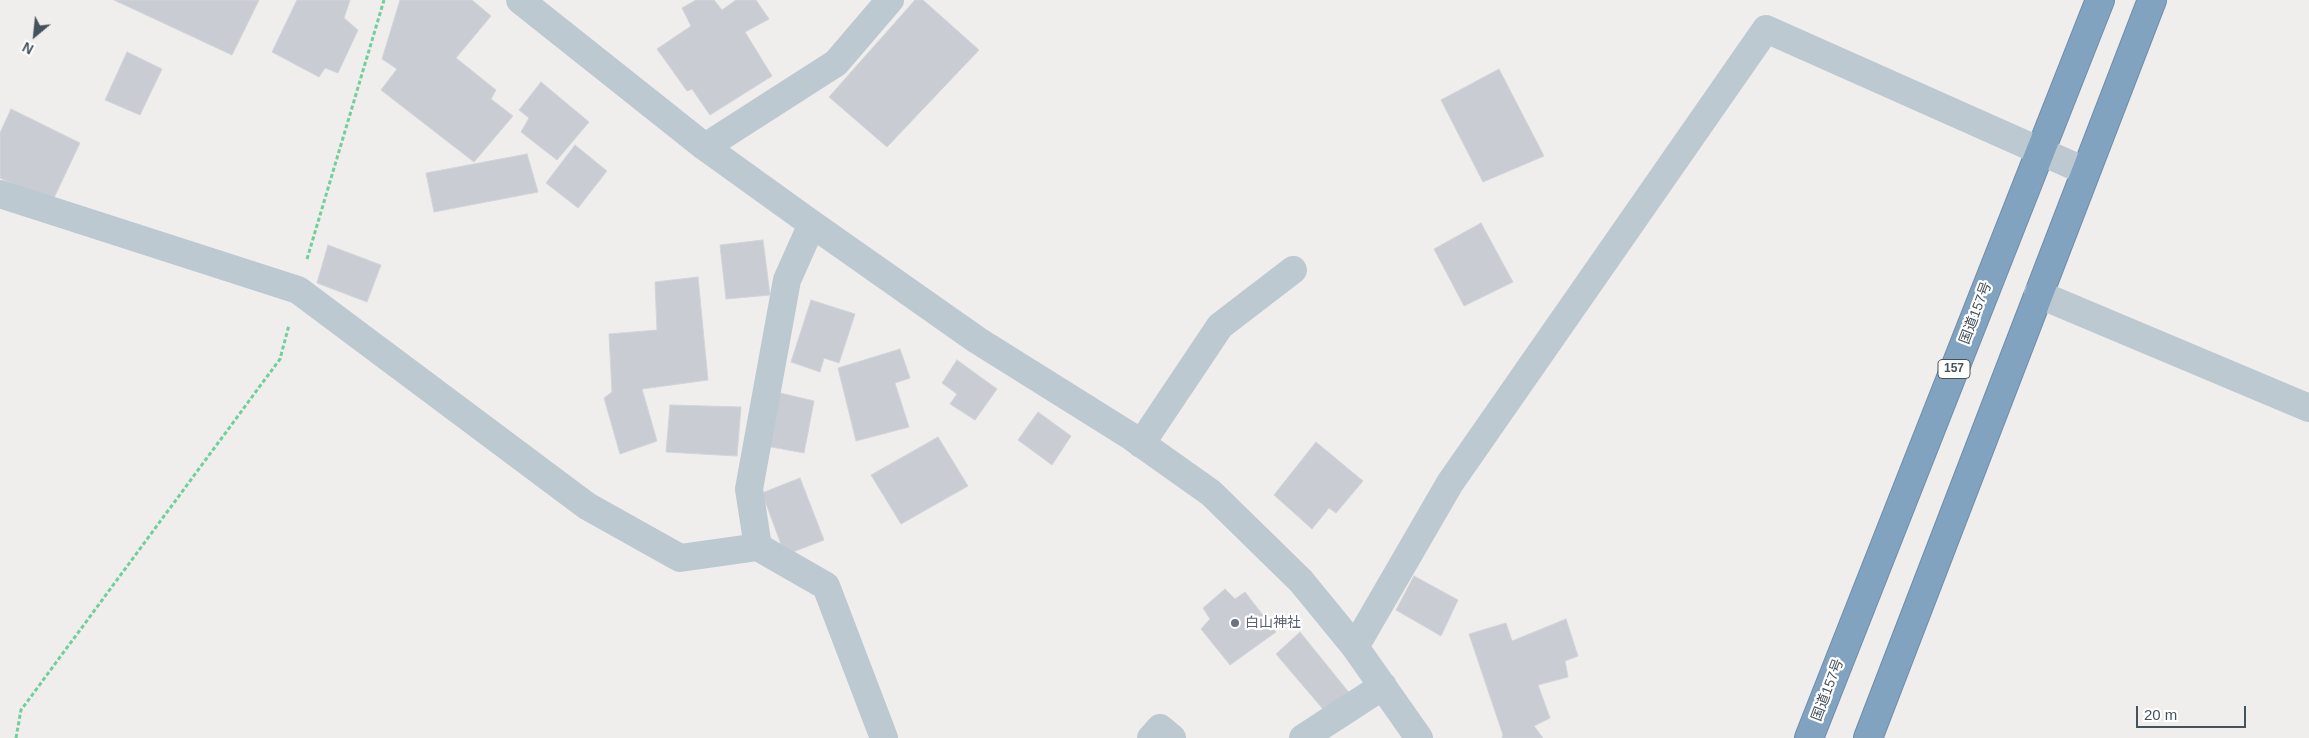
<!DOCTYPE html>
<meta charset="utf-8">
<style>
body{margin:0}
#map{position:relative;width:2309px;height:738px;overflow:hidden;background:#f0eded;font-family:Helvetica,sans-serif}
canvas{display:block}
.north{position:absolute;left:10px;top:10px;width:50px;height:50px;-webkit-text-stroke:4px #fff;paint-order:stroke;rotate:208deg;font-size:14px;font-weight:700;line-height:20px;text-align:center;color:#44525b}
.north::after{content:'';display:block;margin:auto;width:18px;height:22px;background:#44525b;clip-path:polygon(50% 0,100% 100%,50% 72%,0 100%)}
.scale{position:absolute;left:2136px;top:706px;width:110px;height:22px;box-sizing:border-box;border:2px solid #44525b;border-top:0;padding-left:6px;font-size:15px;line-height:18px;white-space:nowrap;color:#44525b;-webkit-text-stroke:4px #fff;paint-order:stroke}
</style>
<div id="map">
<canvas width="2309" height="738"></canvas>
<div class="north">N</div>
<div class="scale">20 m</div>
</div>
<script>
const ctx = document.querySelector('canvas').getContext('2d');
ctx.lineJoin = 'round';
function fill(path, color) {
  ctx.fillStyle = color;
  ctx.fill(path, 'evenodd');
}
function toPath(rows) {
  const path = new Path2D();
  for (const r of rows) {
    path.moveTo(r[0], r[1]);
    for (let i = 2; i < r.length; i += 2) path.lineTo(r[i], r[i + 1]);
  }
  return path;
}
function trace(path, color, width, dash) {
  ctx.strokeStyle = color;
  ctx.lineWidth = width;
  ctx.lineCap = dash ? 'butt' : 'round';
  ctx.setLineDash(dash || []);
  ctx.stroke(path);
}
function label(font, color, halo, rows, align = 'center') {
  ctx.font = font + ' Helvetica,"Noto Sans JP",sans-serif';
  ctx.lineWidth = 4.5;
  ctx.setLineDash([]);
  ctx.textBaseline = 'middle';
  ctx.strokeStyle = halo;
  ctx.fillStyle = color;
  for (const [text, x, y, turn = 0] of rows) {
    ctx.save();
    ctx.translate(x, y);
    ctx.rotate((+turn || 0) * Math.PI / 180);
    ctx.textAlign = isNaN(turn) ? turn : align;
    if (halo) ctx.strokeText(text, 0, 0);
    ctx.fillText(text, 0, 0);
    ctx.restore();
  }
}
const building = toPath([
 [114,0,259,0,232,55,114,0],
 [297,0,350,0,344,18,358,30,338,73,325,68,319,77,272,52,297,0],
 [400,0,472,0,491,16,456,58,496,90,491,99,513,116,474,162,381,90,397,69,382,59,400,0],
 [696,0,714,0,722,10,736,0,756,0,769,19,745,32,772,76,710,115,692,89,687,91,657,49,691,26,682,8,696,0],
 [915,0,923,0,979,50,887,147,829,97,915,0],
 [127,52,162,69,140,115,105,100,127,52],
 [1499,69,1544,156,1483,182,1441,100,1499,69],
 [541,82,589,122,557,160,521,132,529,118,519,110,541,82],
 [11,109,80,143,52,202,0,178,0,133,11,109],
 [575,145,607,171,578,208,546,183,575,145],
 [527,154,538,192,434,212,426,173,527,154],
 [1481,223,1513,282,1464,306,1434,249,1481,223],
 [763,240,770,295,726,299,720,245,763,240],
 [328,245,381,265,367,302,317,283,328,245],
 [698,277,708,380,642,389,657,441,620,454,604,398,612,392,609,334,657,330,655,282,698,277],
 [811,300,855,314,839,363,824,358,820,372,791,362,811,300],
 [900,349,910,378,895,383,909,427,856,441,838,368,900,349],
 [957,360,997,389,975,420,950,404,957,394,942,383,957,360],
 [776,392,814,401,804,453,766,446,776,392],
 [670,405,741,407,737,456,666,452,670,405],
 [1038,412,1071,436,1052,465,1018,440,1038,412],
 [938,437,968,486,901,524,871,475,938,437],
 [1316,442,1363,481,1336,513,1329,508,1312,529,1274,495,1316,442],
 [800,478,824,540,785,555,762,493,800,478],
 [1414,576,1458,600,1441,636,1396,610,1414,576],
 [1225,589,1235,599,1245,592,1276,632,1230,665,1201,629,1210,619,1203,608,1225,589],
 [1566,619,1578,656,1565,661,1568,677,1538,685,1550,718,1534,726,1543,738,1502,738,1503,735,1469,634,1506,623,1512,641,1566,619],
 [1300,632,1351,695,1328,715,1276,654,1300,632]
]);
fill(building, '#c9ccd2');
trace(building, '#d1d4d9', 1);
const highway = toPath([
 [1809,738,2100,0],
 [1868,738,2152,0]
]);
trace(highway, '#6d8eab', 30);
trace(toPath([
 [307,259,384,0],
 [16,738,21,710,280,359,289,325]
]), '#6fd09a', 3, [4, 2.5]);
trace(toPath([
 [520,0,705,147,812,224,977,340,1132,437,1211,493,1301,581,1355,647,1419,738],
 [705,147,836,63,890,0],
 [0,194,298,290,587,506,680,558,758,547],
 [812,224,787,280,749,489,758,547,826,586,884,738],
 [2038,294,2309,408],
 [1141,444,1220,326,1293,270],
 [1355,647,1450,483,1766,29,2085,171],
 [1151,738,1160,728,1172,738],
 [1303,738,1383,686]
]), '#bcc9d0', 28);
trace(highway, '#82a3bf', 28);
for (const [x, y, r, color] of [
 [1235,623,5,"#6b7280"]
]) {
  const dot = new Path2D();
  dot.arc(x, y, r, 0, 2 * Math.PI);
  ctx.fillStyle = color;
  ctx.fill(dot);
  trace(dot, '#fff', 2);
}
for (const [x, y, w] of [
 [1954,369,32]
]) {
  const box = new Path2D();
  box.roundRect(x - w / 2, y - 9.5, w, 19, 4);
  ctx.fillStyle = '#fff';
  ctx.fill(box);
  trace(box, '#44525b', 1);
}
label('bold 12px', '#44525b', null, [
 ["157",1954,369]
]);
label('14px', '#44525b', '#fff', [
 ["国道157号",1976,313,-69],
 ["国道157号",1828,690,-69]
]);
label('14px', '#5b616d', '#fff', [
 ["白山神社",1245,623]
], 'left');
</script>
